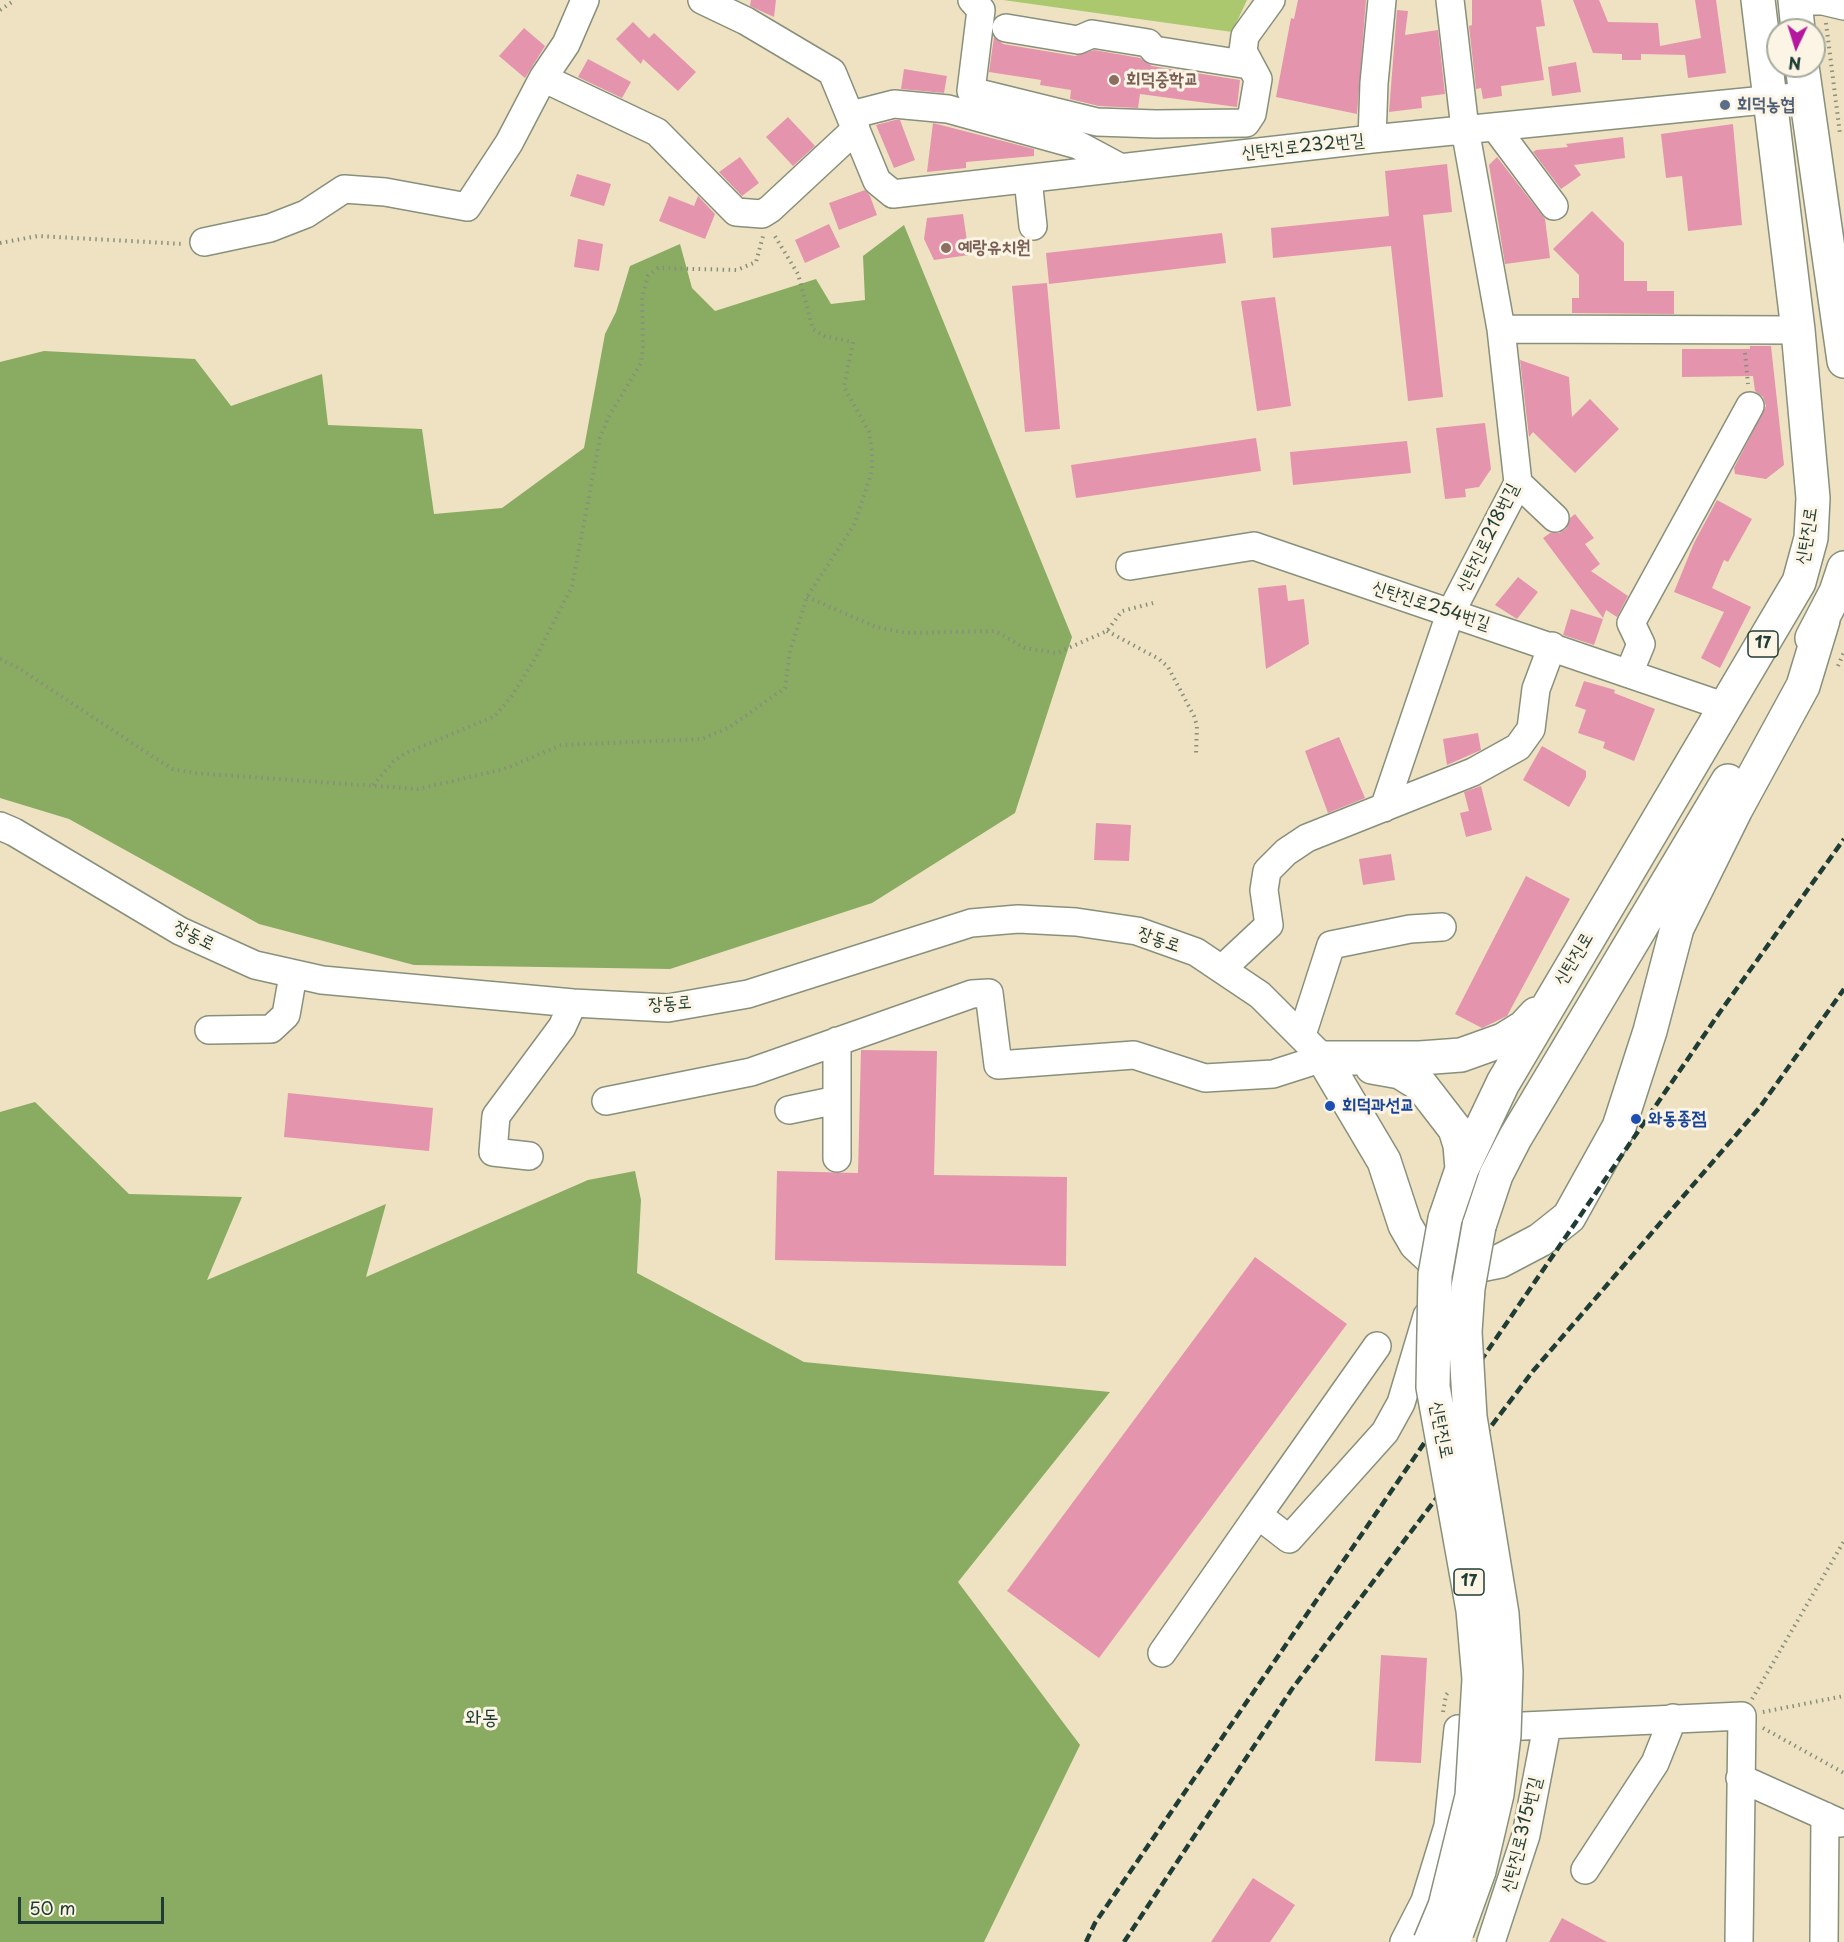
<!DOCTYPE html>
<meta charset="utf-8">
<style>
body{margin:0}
#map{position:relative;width:1844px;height:1942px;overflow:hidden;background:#efe2c2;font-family:"Playpen Sans",sans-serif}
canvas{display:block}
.north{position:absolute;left:1766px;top:18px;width:60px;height:60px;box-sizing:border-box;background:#fcf5e5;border:2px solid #a4ab9e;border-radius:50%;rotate:184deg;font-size:16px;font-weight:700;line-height:24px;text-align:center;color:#1f3d34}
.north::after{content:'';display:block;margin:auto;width:21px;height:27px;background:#b5179e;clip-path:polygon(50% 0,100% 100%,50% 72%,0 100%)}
.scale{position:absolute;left:18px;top:1897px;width:146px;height:27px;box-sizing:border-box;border:3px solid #1f3d34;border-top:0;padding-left:8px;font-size:18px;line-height:21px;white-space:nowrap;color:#1f3d34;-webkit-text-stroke:4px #fcf5e5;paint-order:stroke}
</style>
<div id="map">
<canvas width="1844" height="1942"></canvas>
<div class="north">N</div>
<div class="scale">50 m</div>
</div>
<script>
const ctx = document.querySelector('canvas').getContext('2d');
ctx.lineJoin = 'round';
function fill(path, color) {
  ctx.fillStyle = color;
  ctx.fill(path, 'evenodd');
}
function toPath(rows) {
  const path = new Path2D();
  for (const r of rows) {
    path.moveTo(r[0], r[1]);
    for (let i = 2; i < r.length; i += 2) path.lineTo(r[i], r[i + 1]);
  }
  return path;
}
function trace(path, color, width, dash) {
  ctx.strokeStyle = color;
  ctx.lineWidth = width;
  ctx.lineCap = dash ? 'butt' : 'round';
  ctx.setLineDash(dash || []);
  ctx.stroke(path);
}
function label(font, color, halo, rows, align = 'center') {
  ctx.font = font + ' "Playpen Sans","Poor Story",sans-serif';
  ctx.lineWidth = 6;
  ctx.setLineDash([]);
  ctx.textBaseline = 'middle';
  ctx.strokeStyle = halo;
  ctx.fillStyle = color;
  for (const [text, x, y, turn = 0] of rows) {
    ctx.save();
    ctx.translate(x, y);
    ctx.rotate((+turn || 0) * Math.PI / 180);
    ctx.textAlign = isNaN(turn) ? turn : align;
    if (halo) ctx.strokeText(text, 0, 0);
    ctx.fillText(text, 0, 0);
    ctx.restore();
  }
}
fill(toPath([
 [1003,0,1247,0,1232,32]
]), '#acc86f');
fill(toPath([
 [904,225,1072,637,1015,813,872,903,670,969,414,965,259,924,69,819,0,798,0,362,44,351,195,359,231,406,322,374,328,425,422,429,434,514,502,508,584,448,605,334,616,312,630,266,680,244,692,288,715,311,816,279,831,304,865,300,863,256],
 [35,1102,129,1194,242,1197,207,1280,386,1204,366,1277,588,1180,635,1171,641,1200,637,1273,804,1362,1110,1392,958,1582,1080,1745,984,1942,0,1942,0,1112]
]), '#89ac62');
fill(toPath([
 [751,0,776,0,774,17,750,6],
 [1298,0,1366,0,1357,114,1276,97,1291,18,1294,19],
 [1472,0,1541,0,1545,26,1536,27,1544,80,1501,86,1502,96,1483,99,1481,88,1476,89,1469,26,1472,25],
 [1573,0,1599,0,1608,22,1658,23,1660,46,1701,38,1695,0,1716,0,1726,73,1688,78,1685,55,1641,54,1641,60,1622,60,1622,54,1593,53],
 [1397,10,1408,11,1405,35,1438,30,1445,94,1421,97,1422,108,1389,112],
 [633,22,649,38,654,33,696,72,678,91,643,59,641,64,616,39],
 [524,28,545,46,525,78,499,56],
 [994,37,1003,44,1075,56,1094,50,1140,58,1152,66,1240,80,1237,107,1140,94,1138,108,1099,106,1070,99,1071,90,1040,85,1041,80,989,72],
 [588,59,631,82,622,98,578,77],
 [1576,62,1581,92,1552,96,1548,67],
 [904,69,947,76,944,93,901,89],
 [788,117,815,146,793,166,766,137],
 [895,120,900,120,915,160,894,168,876,125],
 [933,123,1034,149,1034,156,966,162,966,168,927,172],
 [1733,124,1742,225,1688,231,1682,176,1666,178,1661,134],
 [1623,137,1625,158,1574,165,1581,175,1561,189,1533,152,1536,150,1568,147,1566,144],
 [740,157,759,183,742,196,719,172],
 [1497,157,1545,219,1550,258,1505,264,1489,165],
 [1447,164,1452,212,1423,215,1443,397,1408,401,1391,246,1273,258,1271,228,1389,216,1385,171],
 [577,174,611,184,604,206,570,196],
 [865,190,870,196,877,215,839,230,829,203],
 [669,196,694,206,698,196,715,214,705,239,659,221],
 [1592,211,1624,243,1624,281,1647,281,1647,291,1674,291,1674,314,1572,313,1572,298,1579,298,1579,275,1553,249],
 [963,214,969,255,934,260,924,239,927,218],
 [829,224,840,247,805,263,795,240],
 [1222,233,1226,263,1049,284,1046,253],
 [578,239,603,244,599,271,574,267],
 [1047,283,1060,429,1025,432,1012,286],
 [1275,297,1291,406,1257,411,1241,301],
 [1750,346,1771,346,1784,465,1766,479,1735,474,1734,468,1766,406,1763,397,1755,391,1753,376,1682,377,1682,349,1750,349],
 [1520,360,1569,377,1572,417,1590,399,1619,429,1575,473,1533,432,1529,437],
 [1485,423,1491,469,1479,487,1465,489,1466,497,1445,499,1436,428],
 [1256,438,1261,471,1076,498,1071,465],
 [1407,441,1411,473,1293,485,1290,452],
 [1717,500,1752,519,1728,562,1724,560,1712,588,1751,607,1720,668,1701,658,1724,612,1674,592,1694,543],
 [1575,514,1594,538,1585,544,1600,564,1591,571,1628,596,1617,617,1606,610,1603,618,1543,538,1550,533,1559,533,1566,529,1570,518],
 [1518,577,1538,592,1517,619,1495,605],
 [1286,585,1288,601,1304,599,1309,644,1266,669,1258,588],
 [1571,609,1603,619,1594,645,1563,635],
 [1584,681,1615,690,1614,693,1655,709,1634,761,1603,748,1605,742,1578,733,1586,710,1575,706],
 [1478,733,1481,750,1447,765,1443,739],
 [1339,737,1365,798,1328,813,1305,751],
 [1542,746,1586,771,1586,777,1569,807,1523,780],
 [1481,786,1492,830,1466,837,1460,813,1469,811,1464,792],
 [1096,823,1131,825,1129,861,1094,860],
 [1391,854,1395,880,1363,885,1359,859],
 [1526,876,1570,899,1507,1016,1482,1028,1455,1014],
 [861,1050,937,1051,934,1175,1067,1177,1066,1266,775,1260,777,1171,858,1173],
 [288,1093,433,1108,429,1151,284,1137],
 [1255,1257,1347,1324,1099,1658,1007,1591],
 [1381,1655,1427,1658,1421,1763,1375,1761],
 [1253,1878,1295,1905,1270,1942,1211,1942],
 [1562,1918,1607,1942,1549,1942]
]), '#e494ad');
const minor = toPath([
 [702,0,746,21,832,72,877,181,893,194,1372,139,1805,96],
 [972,0,981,10,971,91,1097,122,1156,124,1246,123,1252,114,1258,79,1243,51,1245,36,1271,0],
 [1795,1,1823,1,1844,6],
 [1006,28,1078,40,1092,34,1148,43,1154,50,1249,65],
 [543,78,657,132,736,212,762,214,770,209,856,129],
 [851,115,894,104,948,109,1078,145,1121,168],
 [1495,127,1554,206],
 [1372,139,1374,83,1382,0],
 [1028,179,1033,226],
 [204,242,270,228,306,214,344,189,385,192,467,207,509,143,543,78,566,44,585,0],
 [1501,329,1798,330],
 [1518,483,1555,518],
 [1130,566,1254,546,1726,707],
 [1629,673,1641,644,1631,623,1750,406],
 [1384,808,1450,614,1518,483,1501,329,1465,129,1450,0],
 [0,826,14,832,180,931,255,965,322,980,573,1003,668,1008,748,994,971,923,1018,919,1076,922,1137,931,1196,952,1260,995,1323,1058,1273,1074,1205,1078,1134,1055,998,1065,989,993,972,994,751,1072,606,1101],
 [1223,968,1269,925,1264,890,1267,871,1286,852,1307,838,1473,772,1518,747,1531,729,1536,689,1552,646],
 [209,1030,271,1029,286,1015,293,975],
 [1302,1035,1331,945,1410,929,1442,927],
 [789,1110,837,1100],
 [529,1156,493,1152,496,1116,562,1027,573,1003],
 [837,1158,837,1041],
 [1258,1515,1377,1346],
 [1162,1653,1258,1515,1289,1539,1385,1432,1401,1403,1427,1316],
 [1740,1778,1840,1823],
 [1585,1870,1655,1763,1673,1718],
 [1404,1942,1425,1901,1448,1826,1458,1729,1742,1716,1739,1942],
 [1491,1942,1526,1835,1547,1726],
 [1824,1942,1825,1816]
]);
const major = toPath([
 [1795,0,1798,30],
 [1802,66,1844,361],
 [1812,638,1836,592,1844,568],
 [1323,1058,1384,1161,1405,1225,1416,1244,1433,1260,1470,1267,1500,1261,1540,1240,1569,1217,1619,1127,1650,1031,1677,928,1736,809,1803,686,1823,620],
 [1323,1058,1420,1058,1461,1055,1503,1040,1524,1027,1536,1014],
 [1372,1067,1400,1072,1421,1085,1455,1129,1460,1145,1462,1169],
 [1445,1219,1462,1169,1503,1083,1799,582,1811,538,1813,498,1798,330,1758,0],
 [1479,1226,1496,1175,1515,1138,1728,781]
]);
trace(minor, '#87907b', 30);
trace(major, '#87907b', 36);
trace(toPath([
 [0,10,15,0],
 [1826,23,1840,134],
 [0,243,38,236,184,244],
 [1745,353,1748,384],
 [807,597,876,627,907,633,995,631,1025,648,1057,653,1107,631,1122,611,1153,603],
 [1107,631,1159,659,1168,667,1194,716,1197,726,1196,754],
 [0,659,20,669,155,758,173,769,194,773,418,789,504,769,561,745,702,739,728,728,785,688,790,651,807,597,855,523,872,471,872,451,869,432,844,387,853,342,824,336,813,329,798,274,773,233],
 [1838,666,1844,652],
 [373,785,393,762,404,754,495,716,511,697,536,657,572,586,600,438,608,418,641,363,643,348,642,298,648,276,658,268,737,270,756,262,763,236],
 [1752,1699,1844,1541],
 [1443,1712,1446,1695,1450,1690],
 [1763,1712,1844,1696],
 [1763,1728,1844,1773]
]), '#87907b', 4, [1.5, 4.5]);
trace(minor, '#fff', 27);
trace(major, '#fff', 33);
trace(toPath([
 [1086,1942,1095,1923,1720,1012,1844,839],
 [1124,1942,1292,1689,1322,1649,1533,1371,1760,1107,1844,989]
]), '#1f3d34', 4.5, [9, 4.5]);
const majorBridge = toPath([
 [1457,1932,1479,1871,1497,1794,1504,1735,1506,1672,1502,1614,1470,1417,1465,1332,1468,1288,1479,1226],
 [1430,1942,1445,1906,1472,1796,1479,1679,1473,1610,1433,1387,1435,1275,1445,1219]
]);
trace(majorBridge, '#87907b', 36, []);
trace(majorBridge, '#fff', 33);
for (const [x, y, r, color] of [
 [1114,80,6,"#8d6e63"],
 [1725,105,6,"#5c6f8a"],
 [946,248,6,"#8d6e63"],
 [1330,1106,6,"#1a4fb4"],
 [1636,1119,6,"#1a4fb4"]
]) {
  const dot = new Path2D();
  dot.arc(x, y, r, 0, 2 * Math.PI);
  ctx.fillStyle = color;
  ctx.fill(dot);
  trace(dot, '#fcf5e5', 2);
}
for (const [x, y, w] of [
 [1763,644,30],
 [1469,1582,30]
]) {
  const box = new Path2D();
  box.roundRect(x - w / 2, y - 13, w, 26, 4.5);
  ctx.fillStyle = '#fcf5e5';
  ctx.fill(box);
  trace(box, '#1f3d34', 1.5);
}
label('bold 16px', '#1f3d34', null, [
 ["17",1763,644],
 ["17",1469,1582]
]);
label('bold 18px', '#785e54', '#fcf5e5', [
 ["회덕중학교",1126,80],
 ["예랑유치원",958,248]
], 'left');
label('bold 18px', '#4e5e75', '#fcf5e5', [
 ["회덕농협",1737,105]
], 'left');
label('18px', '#1f3d34', '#fcf5e5', [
 ["신탄진로232번길",1303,147,-6],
 ["신탄진로",1807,536,-81],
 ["신탄진로218번길",1488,538,-64],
 ["신탄진로254번길",1431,606,18],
 ["장동로",194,936,27],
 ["장동로",1159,940,19],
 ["신탄진로",1574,959,-59],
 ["장동로",670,1004,-4],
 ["신탄진로",1441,1430,79],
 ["신탄진로315번길",1522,1835,-76]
]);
label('bold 18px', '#164399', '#fcf5e5', [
 ["회덕과선교",1342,1106],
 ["와동종점",1648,1119]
], 'left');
label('21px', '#1f3d34', '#fcf5e5', [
 ["와동",482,1718]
]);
</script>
